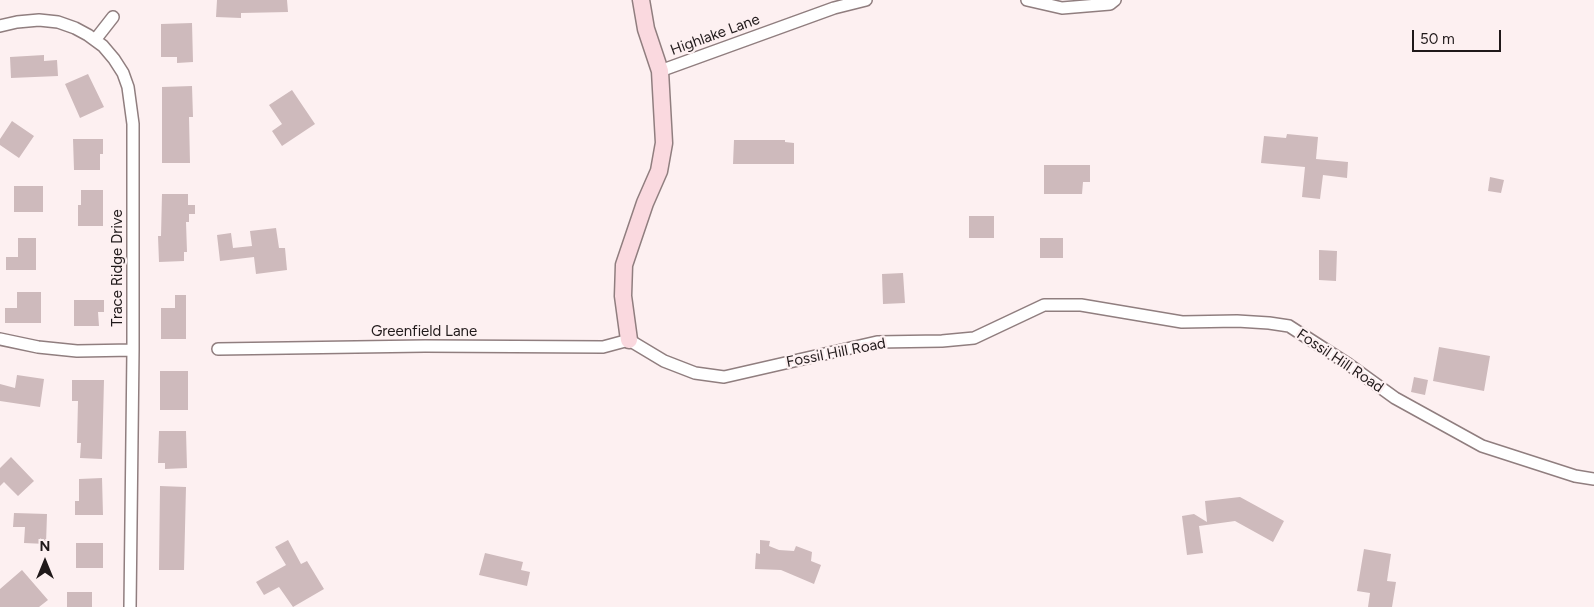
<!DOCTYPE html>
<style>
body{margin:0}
#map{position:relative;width:1594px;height:607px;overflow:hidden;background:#fdf0f1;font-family:Figtree,sans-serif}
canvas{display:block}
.north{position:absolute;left:20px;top:537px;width:50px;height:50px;-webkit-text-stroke:4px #fdf0f1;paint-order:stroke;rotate:0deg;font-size:14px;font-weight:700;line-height:20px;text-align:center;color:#20191a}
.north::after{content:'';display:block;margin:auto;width:18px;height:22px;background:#20191a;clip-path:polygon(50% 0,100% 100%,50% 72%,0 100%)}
.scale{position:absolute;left:1412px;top:30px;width:89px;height:22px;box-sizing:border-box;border:2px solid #20191a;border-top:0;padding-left:6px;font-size:15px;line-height:18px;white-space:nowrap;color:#20191a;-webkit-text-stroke:4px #fdf0f1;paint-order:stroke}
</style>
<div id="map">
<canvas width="1594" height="607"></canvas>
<div class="north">N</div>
<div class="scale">50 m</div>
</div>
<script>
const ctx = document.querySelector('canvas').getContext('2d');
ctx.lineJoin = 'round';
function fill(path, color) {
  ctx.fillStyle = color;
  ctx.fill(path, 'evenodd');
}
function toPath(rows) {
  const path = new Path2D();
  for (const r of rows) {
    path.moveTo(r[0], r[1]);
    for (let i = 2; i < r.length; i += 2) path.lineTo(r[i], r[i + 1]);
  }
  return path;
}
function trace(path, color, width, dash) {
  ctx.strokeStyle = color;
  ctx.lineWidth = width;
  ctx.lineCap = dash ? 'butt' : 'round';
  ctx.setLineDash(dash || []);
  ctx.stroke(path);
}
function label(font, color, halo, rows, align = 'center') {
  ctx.font = font + ' Figtree,sans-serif';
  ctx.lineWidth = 4.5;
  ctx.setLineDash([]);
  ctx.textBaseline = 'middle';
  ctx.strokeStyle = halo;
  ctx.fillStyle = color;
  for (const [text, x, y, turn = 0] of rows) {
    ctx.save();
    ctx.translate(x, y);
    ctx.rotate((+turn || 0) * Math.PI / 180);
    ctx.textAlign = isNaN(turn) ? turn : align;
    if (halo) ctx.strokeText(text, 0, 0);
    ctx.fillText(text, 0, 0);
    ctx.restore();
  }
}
fill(toPath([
 [217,0,287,0,288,12,241,13,241,18,216,17],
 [192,23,193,62,177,63,177,57,161,57,161,24],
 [44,55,44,61,57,60,58,76,11,78,10,57],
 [88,74,104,107,80,118,65,84],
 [192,86,193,117,189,117,190,163,162,163,162,87],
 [292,90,315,124,282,146,272,131,282,124,269,105],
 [12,121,34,136,19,158,0,145,0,139],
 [1287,134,1318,137,1316,159,1348,162,1347,178,1323,175,1320,199,1302,197,1305,167,1261,163,1264,136,1286,138],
 [73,139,103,139,103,154,100,154,100,170,74,170],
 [734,140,785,140,785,142,794,143,794,164,733,164],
 [1044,165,1090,165,1090,182,1083,182,1082,194,1044,194],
 [1490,177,1504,180,1501,193,1488,191],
 [14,186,43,186,43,212,14,212],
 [81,190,103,190,103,226,78,226,78,205,81,205],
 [162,194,188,194,188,205,195,205,195,214,189,214,189,222,186,222,187,252,184,252,184,261,159,262,158,236,161,236],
 [969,216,994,216,994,238,969,238],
 [276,228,279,248,285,248,287,270,256,274,254,257,220,261,217,235,231,233,233,248,252,246,250,231],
 [18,238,36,238,36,270,6,270,6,257,18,257],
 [1040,238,1063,238,1063,258,1040,258],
 [1319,250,1337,251,1336,281,1319,280],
 [903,273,905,303,883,304,882,274],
 [17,292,41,292,41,323,5,323,5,308,17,308],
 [175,295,186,295,186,339,161,339,161,308,175,308],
 [74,300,104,300,104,312,98,312,99,326,74,326],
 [1439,347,1490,356,1484,391,1433,381],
 [160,371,188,371,188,410,160,410],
 [17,375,44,379,40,407,0,401,0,384,15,388],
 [1414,377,1428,380,1425,395,1411,392],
 [72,380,104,380,102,459,80,458,81,443,77,443,78,401,72,401],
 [159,431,186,431,187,468,165,469,165,463,158,463],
 [11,457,34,481,18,496,4,482,0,486,0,468],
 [102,478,103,515,75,515,75,501,79,501,79,479],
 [160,486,186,487,184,570,159,570],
 [1240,497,1284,521,1273,542,1235,521,1199,526,1203,553,1187,555,1182,516,1194,514,1207,522,1205,501],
 [14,513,47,514,46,544,24,543,25,527,13,527],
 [288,540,301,564,307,561,324,589,293,607,279,587,264,595,256,582,286,565,275,547],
 [760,540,770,541,769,546,779,550,794,551,796,546,812,552,811,561,821,565,814,584,781,570,755,569,756,553,760,554],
 [76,543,103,543,103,568,76,568],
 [1364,549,1391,554,1387,581,1396,582,1392,607,1368,607,1370,593,1357,591],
 [485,553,523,562,521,570,530,572,527,586,479,575],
 [22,570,48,600,39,607,0,607,0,589],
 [67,592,92,592,92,607,67,607]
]), '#cebabc');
const street = toPath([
 [1027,0,1062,8,1110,4,1115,0],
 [0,26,17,22,39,20,58,22,75,28,88,35,103,46,114,59,123,73,128,87,133,124,133,350,130,607],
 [95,40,113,17],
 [660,71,834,8,866,0],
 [0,339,38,347,77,351,133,350],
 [218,349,425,346,603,347,629,340,664,361,695,373,724,377,877,342,942,341,974,338,1044,305,1081,305,1182,322,1237,321,1269,323,1289,326,1348,364,1395,398,1482,446,1575,476,1594,479]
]);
const secondary = toPath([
 [629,340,623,296,624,265,645,203,659,171,664,143,660,71,646,29,641,0]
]);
trace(street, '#907e7f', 14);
trace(secondary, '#907e7f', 19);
trace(street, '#fff', 11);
trace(secondary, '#fad9df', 16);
label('15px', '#20191a', '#fdf0f1', [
 ["Highlake Lane",715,35,-20],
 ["Trace Ridge Drive",118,268,-90],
 ["Greenfield Lane",424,332],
 ["Fossil Hill Road",836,353,-11],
 ["Fossil Hill Road",1340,361,34]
]);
</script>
